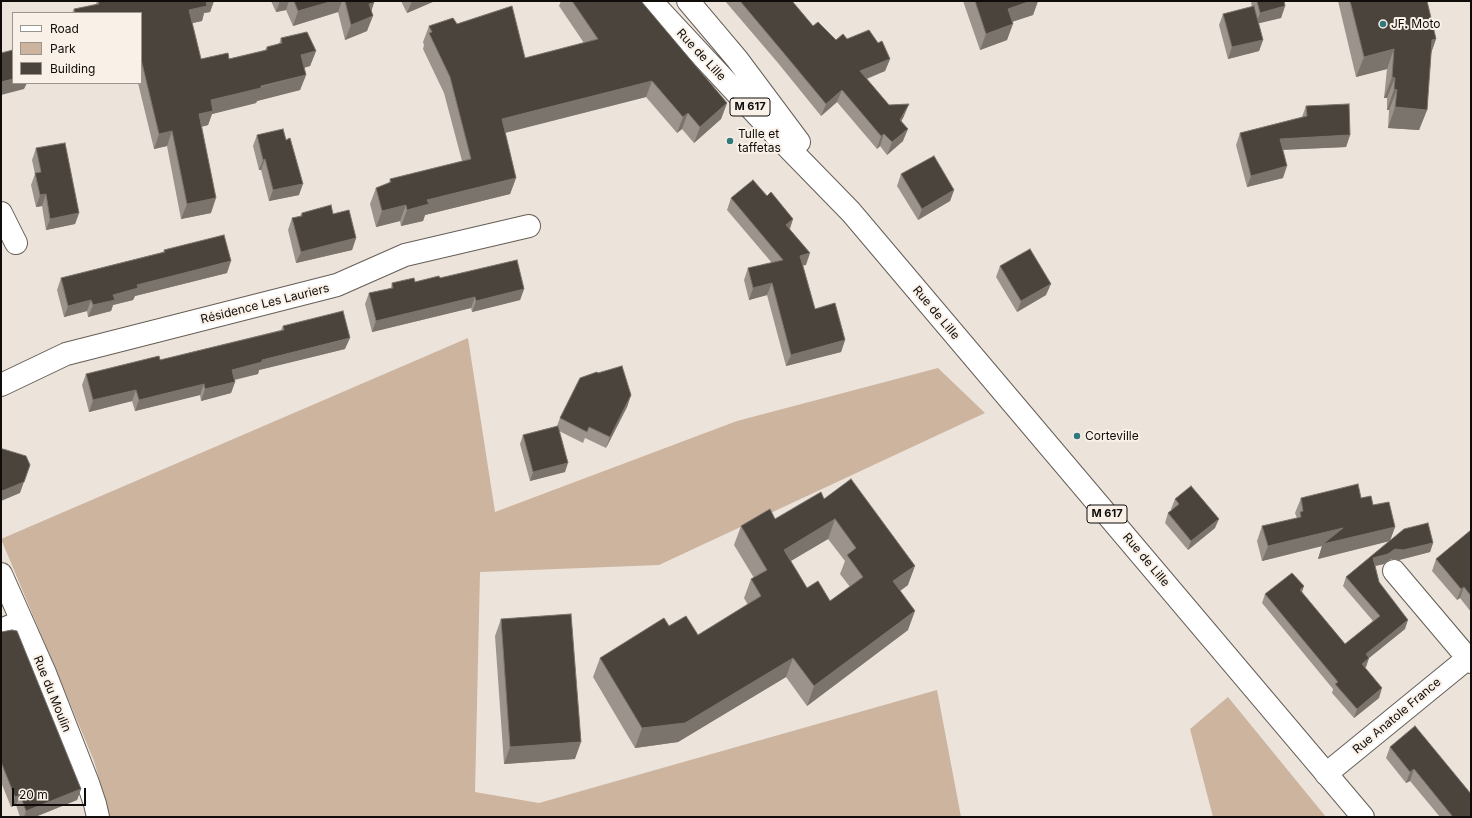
<!DOCTYPE html>
<meta charset="utf-8">
<style>
body{margin:0}
#map{position:relative;width:1472px;height:818px;overflow:hidden;background:#ece3db;font-family:Inter,sans-serif}
canvas{display:block}
.frame{position:absolute;inset:0;border:2px solid #0f0c0a;pointer-events:none}
.legend{position:absolute;left:12px;top:12px;width:130px;height:72px;box-sizing:border-box;background:#f9f0e8;border:1px solid #9b958f;margin:0;padding:5px 7px;list-style:none;font-size:12px;color:#0f0c0a}
.legend li{display:flex;align-items:center;gap:8px;height:20px}
.legend b{width:20px;border:1px solid #9b958f}
.scale{position:absolute;left:12px;top:788px;width:74px;height:18px;box-sizing:border-box;border:2px solid #0f0c0a;border-top:0;padding-left:5px;font-size:12px;line-height:14px;white-space:nowrap;color:#0f0c0a;-webkit-text-stroke:3px #f9f0e8;paint-order:stroke}
</style>
<div id="map">
<canvas width="1472" height="818"></canvas>
<div class="frame"></div>
<ul class="legend">
<li><b style="height:5px;background:#fff"></b>Road</li>
<li><b style="height:11px;background:#ccb49f"></b>Park</li>
<li><b style="height:11px;background:#4b443d"></b>Building</li>
</ul>
<div class="scale">20 m</div>
</div>
<script>
const ctx = document.querySelector('canvas').getContext('2d');
ctx.lineJoin = 'round';
function fill(path, color) {
  ctx.fillStyle = color;
  ctx.fill(path, 'evenodd');
}
function toPath(rows) {
  const path = new Path2D();
  for (const r of rows) {
    path.moveTo(r[0], r[1]);
    for (let i = 2; i < r.length; i += 2) path.lineTo(r[i], r[i + 1]);
  }
  return path;
}
function trace(path, color, width, dash) {
  ctx.strokeStyle = color;
  ctx.lineWidth = width;
  ctx.lineCap = dash ? 'butt' : 'round';
  ctx.setLineDash(dash || []);
  ctx.stroke(path);
}
function label(font, color, halo, rows, align = 'center') {
  ctx.font = font + ' Inter,sans-serif';
  ctx.lineWidth = 4;
  ctx.setLineDash([]);
  ctx.textBaseline = 'middle';
  ctx.strokeStyle = halo;
  ctx.fillStyle = color;
  for (const [text, x, y, turn = 0] of rows) {
    ctx.save();
    ctx.translate(x, y);
    ctx.rotate((+turn || 0) * Math.PI / 180);
    ctx.textAlign = isNaN(turn) ? turn : align;
    if (halo) ctx.strokeText(text, 0, 0);
    ctx.fillText(text, 0, 0);
    ctx.restore();
  }
}
fill(toPath([
 [468,338,495,512,737,421,938,368,985,413,659,565,480,572,475,792,539,803,937,690,961,817,110,817,94,761,1,539],
 [1228,697,1326,817,1213,817,1190,729]
]), '#ccb49f');
const minor = toPath([
 [1,213,16,243],
 [1,385,66,354,337,285,405,255,529,226],
 [1394,571,1471,662],
 [1,574,45,673,88,783,95,804,98,817],
 [1,630,22,621],
 [1326,774,1468,658]
]);
const major = toPath([
 [651,1,774,133,851,212,1363,817],
 [688,1,737,59,799,142]
]);
trace(minor, '#655e57', 24);
trace(major, '#655e57', 24);
trace(minor, '#fff', 22);
trace(major, '#fff', 22);
fill(toPath([
 [97,1,214,1,210,12,204,13,202,21,192,23,201,59,229,59,265,50,267,47,279,44,281,38,316,51,310,66,304,68,306,75,300,90,257,101,256,103,212,114,208,125,201,127,211,213,181,219,167,146,154,149,138,83,141,83,141,13,72,13,74,9,96,4],
 [271,1,373,1,367,31,345,40,338,12,293,26,286,10,276,12],
 [401,1,435,1,407,13],
 [561,1,641,1,727,103,721,119,694,143,682,129,677,133,646,97,505,133,516,178,510,194,425,215,423,221,401,226,400,221,376,227,370,204,376,188,389,183,390,179,462,161,444,93,423,49,424,45,423,42,429,26,457,24,525,58,584,43,559,6],
 [725,1,792,1,813,26,836,40,847,39,890,59,885,71,867,79,889,105,904,116,901,121,903,141,887,155,880,146,877,149,837,102,821,116,778,63],
 [963,1,1038,1,1033,15,1012,22,1007,40,980,50],
 [1252,1,1284,1,1285,6,1281,18,1258,23,1263,40,1259,51,1228,59,1219,25,1223,14,1252,7,1251,3],
 [1338,1,1427,1,1436,39,1431,53,1427,110,1419,130,1388,128,1389,110,1387,110,1387,98,1384,98,1387,69,1356,77],
 [1306,106,1350,135,1346,147,1283,150,1283,178,1247,187,1236,145,1240,133,1302,117],
 [257,135,299,195,269,201,261,170,259,170,253,146],
 [36,148,79,213,75,224,46,230,42,206,36,207,31,185,35,174,32,160],
 [901,174,954,190,950,201,918,220,897,186],
 [767,196,793,219,790,229,806,265,803,265,815,309,845,340,841,352,786,366,767,295,749,300,744,280,748,268,772,263,727,210,731,198],
 [302,213,333,214,356,238,352,250,296,263,288,230,292,218,300,216],
 [164,250,227,273,135,296,133,300,113,305,111,311,88,317,87,311,64,317,57,290,61,278,163,252],
 [1000,266,1046,295,1017,312,996,277],
 [440,278,524,289,520,300,472,312,471,308,372,332,365,304,369,293,391,288,392,283,415,282],
 [283,326,345,349,259,370,258,374,235,380,235,382,231,393,201,401,200,395,135,411,132,401,89,412,82,385,86,374,160,360,281,330],
 [598,373,631,395,627,407,606,448,585,438,583,443,559,431,565,472,530,481,520,444,523,435,557,426,560,418],
 [1301,498,1361,498,1373,505,1395,527,1390,540,1433,543,1430,552,1399,560,1391,559,1384,564,1375,566,1379,582,1405,629,1369,658,1365,668,1379,698,1354,718,1332,693,1333,689,1262,603,1265,594,1304,586,1302,592,1345,644,1373,621,1343,586,1346,577,1389,541,1318,559,1322,546,1262,561,1257,541,1262,526,1297,518,1295,513],
 [824,499,908,585,900,591,908,630,807,706,786,677,678,742,635,748,593,677,600,658,669,626,698,635,748,605,744,598,751,579,754,578,734,545,741,526,775,519],
 [828,539,845,561,840,574,850,587,830,601,807,588,791,561],
 [1175,499,1215,528,1188,550,1165,523,1168,513,1172,510,1171,509],
 [1471,530,1471,612,1460,598,1457,600,1432,571,1436,559],
 [501,619,575,759,504,764,495,636],
 [1,632,81,789,77,800,35,817,20,817,16,805,11,807,1,782],
 [1390,747,1471,817,1440,817,1410,781,1406,783,1386,758]
]), '#9c948c');
fill(toPath([
 [205,1,214,1,210,12,204,13,202,21,184,25,189,10],
 [280,1,289,1,286,10,276,12],
 [333,1,342,1,338,12,293,26,298,11],
 [412,1,435,1,407,13],
 [1031,1,1038,1,1033,15,1002,25,1008,9],
 [374,3,369,18,373,16,367,31,345,40,351,25,369,4],
 [1285,6,1281,18,1256,24,1260,13],
 [1013,24,1007,40,980,50,986,34],
 [1436,39,1429,59,1432,40],
 [1263,40,1259,51,1228,59,1232,47],
 [1394,49,1387,69,1356,77,1364,57],
 [316,51,310,66,295,70,301,55],
 [890,59,885,71,855,83,860,71],
 [306,75,300,90,257,101,256,103,212,114,208,125,193,129,199,114,211,100],
 [1392,77,1395,78,1387,98,1384,98],
 [13,79,13,83,27,83,24,89,1,95,1,82],
 [652,81,646,97,496,135,502,119],
 [1394,89,1397,90,1389,110,1387,110],
 [842,90,837,102,821,116,826,104],
 [727,103,721,119,694,143,700,127],
 [909,104,904,116,896,132,900,120],
 [1395,107,1427,110,1419,130,1388,128],
 [688,113,682,129,677,133,683,117],
 [908,129,903,141,887,155,892,142],
 [172,131,167,146,154,149,159,134],
 [884,134,880,146,877,149,881,136],
 [1350,135,1346,147,1276,150,1280,139],
 [265,159,261,170,259,170,263,160],
 [1287,166,1283,178,1247,187,1251,176],
 [516,178,510,194,425,215,423,221,401,226,407,210,427,200],
 [303,184,299,195,269,201,273,190],
 [954,190,950,201,918,220,922,209],
 [46,194,42,206,36,207,40,195],
 [216,198,211,213,181,219,187,204],
 [406,205,400,221,376,227,382,211],
 [79,213,75,224,46,230,50,219],
 [793,219,789,230,786,225],
 [356,238,352,250,296,263,301,252],
 [810,253,806,265,796,267,800,256],
 [231,261,227,273,135,296,133,300,113,305,111,311,88,317,93,305,113,295,137,285],
 [772,283,767,295,749,300,753,288],
 [1051,284,1046,295,1017,312,1021,301],
 [524,289,520,300,472,312,476,301],
 [475,297,471,308,372,332,376,321],
 [91,300,87,311,64,317,68,306],
 [350,338,345,349,259,370,258,374,228,381,232,370,262,360],
 [845,340,841,352,786,366,791,355],
 [235,382,231,393,201,401,205,389],
 [204,384,200,395,135,411,139,400],
 [136,390,132,401,89,412,93,400],
 [631,395,627,407,606,448,610,437],
 [568,463,565,472,530,481,533,472],
 [26,476,20,493,1,501,1,494,2,491],
 [835,519,828,539,777,569,784,550],
 [1219,519,1215,528,1188,550,1191,541],
 [1395,527,1390,541,1318,559,1322,546,1262,561,1268,546,1343,528],
 [1433,543,1430,552,1399,560,1391,559,1384,564,1370,567,1373,558,1395,549],
 [915,566,908,585,886,601,893,581],
 [1304,586,1300,596,1300,590],
 [1464,587,1460,598,1457,600,1461,589],
 [915,611,908,630,807,706,814,686],
 [1408,620,1405,629,1369,658,1366,667,1359,673,1366,654],
 [793,658,786,677,678,742,635,748,642,728],
 [1382,688,1379,698,1354,718,1357,709],
 [581,742,575,759,504,764,510,747],
 [1414,769,1410,781,1406,783,1410,772],
 [81,789,77,800,35,817,24,817,26,811],
 [20,795,16,805,11,807,15,797]
]), '#7b746c');
const building = toPath([
 [98,1,206,1,207,6,189,10,201,59,228,53,229,59,267,50,267,47,282,43,281,38,307,32,316,51,301,55,306,75,261,86,261,88,211,100,213,111,199,114,216,198,187,204,172,131,159,134,141,59,141,13,75,13,74,9,99,4,98,1],
 [294,1,333,1,298,11,294,1],
 [345,1,373,1,374,3,369,4,373,16,351,25,345,1],
 [572,1,641,1,727,103,700,127,688,113,683,117,652,81,502,119,516,178,427,200,429,204,407,210,406,205,382,211,376,188,391,182,390,179,471,159,450,77,429,33,432,32,429,26,453,18,457,24,512,6,525,58,598,39,572,1],
 [740,1,792,1,813,26,818,22,836,40,843,34,847,39,869,30,878,43,882,41,890,59,860,71,889,105,909,104,900,120,908,129,892,142,884,134,881,136,842,90,826,104,782,51,740,1],
 [975,1,1031,1,1008,9,1013,24,986,34,975,1],
 [1257,1,1284,1,1285,6,1260,13,1257,1],
 [1350,1,1427,1,1436,39,1432,40,1427,110,1395,107,1397,90,1394,89,1395,78,1392,77,1394,49,1364,57,1350,1],
 [1254,6,1263,40,1232,47,1223,14,1254,6],
 [13,50,13,79,1,82,1,53,13,50],
 [1349,104,1350,135,1280,139,1287,166,1251,176,1240,133,1307,116,1306,106,1349,104],
 [283,129,286,140,290,138,303,184,273,190,265,159,263,160,257,135,283,129],
 [65,143,79,213,50,219,46,194,40,195,35,173,41,172,36,148,65,143],
 [934,156,954,190,922,209,901,174,934,156],
 [753,180,767,196,771,192,793,219,786,225,810,253,800,256,815,309,835,303,845,340,791,355,772,283,753,288,748,268,783,260,731,198,753,180],
 [331,205,333,214,349,210,356,238,301,252,292,218,302,216,302,213,331,205],
 [224,235,231,261,137,285,138,288,113,295,115,300,93,305,91,300,68,306,61,278,165,252,164,250,224,235],
 [1030,249,1051,284,1021,301,1000,266,1030,249],
 [517,260,524,289,476,301,475,297,376,321,369,293,393,288,392,283,414,278,415,282,439,276,440,278,517,260],
 [343,311,350,338,262,360,262,362,232,370,235,382,205,389,204,384,139,400,136,390,93,400,86,374,159,356,160,360,226,344,284,330,283,326,343,311],
 [622,366,631,395,610,437,589,427,587,432,560,418,580,378,597,372,598,373,622,366],
 [558,426,568,463,533,472,523,435,558,426],
 [1,449,3,449,26,456,30,465,24,482,2,491,1,489,1,449],
 [851,479,915,566,893,581,915,611,814,686,793,658,685,723,642,728,600,658,664,618,669,626,686,616,698,635,761,596,751,579,767,570,741,526,770,509,775,519,821,492,824,499,851,479],
 [835,519,856,548,847,555,863,577,830,601,818,581,807,588,784,550,835,519],
 [1358,484,1361,498,1371,496,1373,505,1389,502,1395,527,1323,544,1343,528,1268,546,1262,526,1301,517,1300,512,1303,511,1301,498,1358,484],
 [1191,486,1219,519,1191,541,1168,513,1179,504,1175,499,1191,486],
 [1428,523,1433,543,1403,550,1395,549,1388,554,1373,558,1379,582,1408,620,1366,654,1369,658,1362,664,1382,688,1357,709,1335,684,1338,682,1265,594,1292,573,1304,586,1300,590,1345,644,1380,616,1346,577,1404,529,1428,523],
 [1471,530,1471,596,1464,587,1461,589,1436,559,1471,530],
 [571,614,581,742,510,747,501,619,571,614],
 [12,630,17,631,81,789,26,811,20,795,15,797,1,762,1,632,12,630],
 [1415,726,1471,794,1471,817,1453,817,1414,769,1410,772,1390,747,1415,726]
]);
fill(building, '#4b443d');
trace(building, '#7b746c', 1);
for (const [x, y, r, color] of [
 [1383,24,4,"#307a7b"],
 [730,141,4,"#307a7b"],
 [1077,436,4,"#307a7b"]
]) {
  const dot = new Path2D();
  dot.arc(x, y, r, 0, 2 * Math.PI);
  ctx.fillStyle = color;
  ctx.fill(dot);
  trace(dot, '#f9f0e8', 1.5);
}
for (const [x, y, w] of [
 [750,107,40],
 [1107,514,40]
]) {
  const box = new Path2D();
  box.roundRect(x - w / 2, y - 9, w, 18, 3);
  ctx.fillStyle = '#f9f0e8';
  ctx.fill(box);
  trace(box, '#0f0c0a', 1);
}
label('bold 11px', '#0f0c0a', null, [
 ["M 617",750,107],
 ["M 617",1107,514]
]);
label('12px', '#0f0c0a', '#f9f0e8', [
 ["JF. Moto",1391,24],
 ["Tulle et",738,134],
 ["taffetas",738,148],
 ["Corteville",1085,436]
], 'left');
label('12px', '#0f0c0a', '#f9f0e8', [
 ["Rue de Lille",701,55,47],
 ["Résidence Les Lauriers",265,304,-14],
 ["Rue de Lille",936,313,50],
 ["Rue de Lille",1146,560,50],
 ["Rue du Moulin",52,694,68],
 ["Rue Anatole France",1397,716,-40]
]);
</script>
